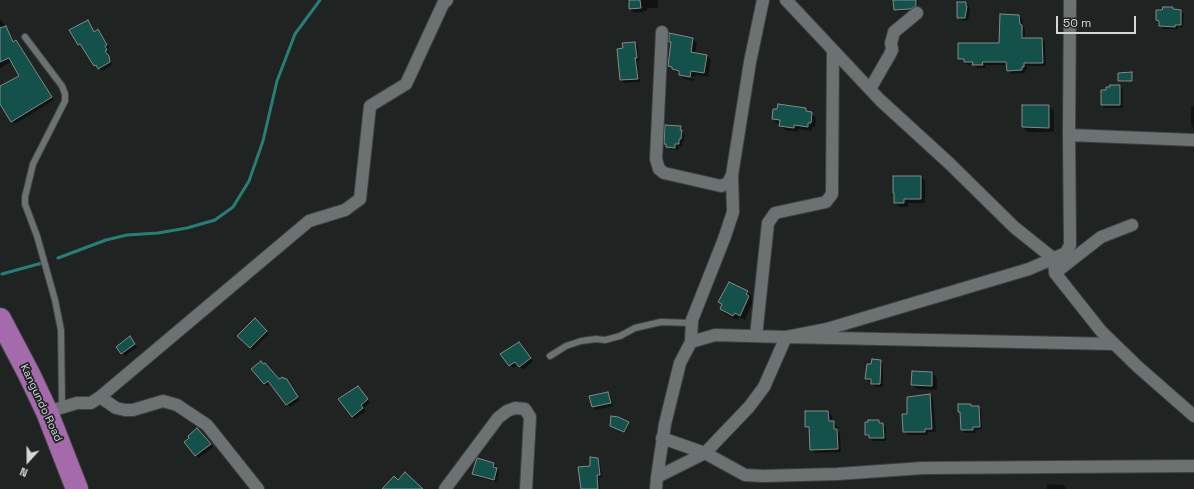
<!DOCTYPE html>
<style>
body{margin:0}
#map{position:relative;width:1194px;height:489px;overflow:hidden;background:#1f2423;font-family:"Space Grotesk",sans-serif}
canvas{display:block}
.north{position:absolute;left:8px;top:441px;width:40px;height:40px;-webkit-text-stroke:3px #1f2423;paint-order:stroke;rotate:201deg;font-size:11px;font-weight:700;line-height:16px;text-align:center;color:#d4d7d7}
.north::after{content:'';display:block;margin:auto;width:14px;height:18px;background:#d4d7d7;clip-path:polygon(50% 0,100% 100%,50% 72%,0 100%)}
.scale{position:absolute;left:1056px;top:16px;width:80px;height:18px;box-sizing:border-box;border:2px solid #d4d7d7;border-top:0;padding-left:5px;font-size:12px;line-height:14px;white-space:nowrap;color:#d4d7d7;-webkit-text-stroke:3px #1f2423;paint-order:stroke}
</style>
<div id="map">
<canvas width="1194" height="489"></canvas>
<div class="north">N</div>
<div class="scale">50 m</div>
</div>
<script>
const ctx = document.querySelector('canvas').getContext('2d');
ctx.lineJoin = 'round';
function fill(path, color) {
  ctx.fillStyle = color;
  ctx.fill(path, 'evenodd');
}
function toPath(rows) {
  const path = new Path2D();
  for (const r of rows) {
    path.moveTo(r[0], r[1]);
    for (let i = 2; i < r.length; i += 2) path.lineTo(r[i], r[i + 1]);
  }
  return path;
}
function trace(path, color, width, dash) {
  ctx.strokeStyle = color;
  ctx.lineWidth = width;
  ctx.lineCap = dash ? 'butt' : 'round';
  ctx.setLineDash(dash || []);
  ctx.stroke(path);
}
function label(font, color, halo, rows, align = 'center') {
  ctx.font = font + ' "Space Grotesk",sans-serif';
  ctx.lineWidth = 3.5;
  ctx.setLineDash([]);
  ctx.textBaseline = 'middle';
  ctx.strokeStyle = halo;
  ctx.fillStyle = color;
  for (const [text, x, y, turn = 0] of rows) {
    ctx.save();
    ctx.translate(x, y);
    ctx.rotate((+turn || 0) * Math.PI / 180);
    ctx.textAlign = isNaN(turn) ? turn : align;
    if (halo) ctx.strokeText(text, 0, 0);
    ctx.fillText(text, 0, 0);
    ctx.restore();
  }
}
fill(toPath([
 [627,0,658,0,658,8,647,8,647,11,644,11,644,12,634,13,630,9,630,6,627,2],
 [894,0,918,0,918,8,913,10,897,11,895,9],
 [958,3,966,3,969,6,970,10,968,21,961,20,958,17],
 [1173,8,1175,11,1181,11,1184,14,1183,27,1178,27,1178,29,1163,29,1157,20,1163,11],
 [1001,15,1018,15,1022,18,1023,27,1025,29,1025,39,1042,39,1045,42,1046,66,1027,66,1027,70,1025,70,1025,73,1011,74,1008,70,1007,65,985,65,986,68,977,68,974,65,968,65,959,58,1000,44],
 [0,19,3,22,5,27,9,30,14,42,16,41,19,44,54,100,15,124,0,102,0,87,21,76,12,61,0,68],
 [87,21,95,32,98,31,101,33,109,48,107,50,109,53,108,54,112,65,102,71,95,65,83,47,82,48,79,45,71,31],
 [693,39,697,43,695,54,707,56,711,60,708,77,696,75,695,77,683,75,683,77,695,79,694,81,684,79,669,65,672,43,670,41],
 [635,43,638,46,639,61,637,61,640,82,624,83,621,80,624,49],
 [1132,73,1133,81,1121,82,1119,81],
 [1120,86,1123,89,1123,108,1105,108,1102,105],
 [1023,106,1049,106,1054,111,1054,132,1027,132,1023,127],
 [1191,106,1194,106,1194,128,1191,125],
 [806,109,816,118,815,127,812,127,812,131,799,129,798,132,785,130,780,126,780,124,778,124,773,119,778,110],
 [680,127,684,134,684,142,682,141,682,147,678,147,678,150,670,149,665,143],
 [921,177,925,181,925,203,908,203,908,207,899,207,895,202],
 [747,292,752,296,751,299,753,301,745,320,739,317,738,320,725,314,721,309,723,305,720,302],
 [255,320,269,334,253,350,239,336],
 [132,341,137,347,125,356,122,353],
 [522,346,533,361,523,370,518,364,513,368,510,365],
 [881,361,883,364,883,387,875,387,872,384,872,382,869,382,867,379],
 [253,369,279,380,288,382,300,400,290,407,271,383,267,386],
 [927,373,932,373,937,378,937,390,917,389,912,385],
 [361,390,370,403,363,408,366,411,355,419,339,399,350,391,350,392],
 [608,393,611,396,613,406,596,410,593,407],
 [930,395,933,399,936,432,928,432,928,435,908,435,904,432,908,415],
 [970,405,972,407,978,407,981,410,982,429,975,430,975,433,965,433,962,430,961,414,959,412],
 [828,412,832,416,832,422,837,426,838,431,840,434,841,452,815,453,811,449,810,431,806,427],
 [879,421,886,427,886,441,873,441,866,435],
 [628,423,629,424,626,433,612,426],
 [200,433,213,447,199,458,196,455],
 [597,459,600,462,602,477,599,478,600,489,582,489,591,467],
 [494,463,499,471,497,482,476,477,474,474],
 [1047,484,1064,485,1067,489,1047,489]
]), '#0007');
trace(toPath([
 [58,258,106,240,127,235,158,233,187,228,215,220,233,207,249,181,263,141,277,81,295,34,320,0],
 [2,274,42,263]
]), '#287e76', 3);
const building = toPath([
 [629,0,640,0,641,8,629,9,629,0],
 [893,0,916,0,916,6,910,9,894,10,893,0],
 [957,2,966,2,966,6,967,6,965,18,957,18,957,2],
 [1163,7,1173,7,1173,9,1181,10,1181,25,1175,25,1175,27,1159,26,1159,21,1156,20,1156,10,1162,10,1163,7],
 [1000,14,1019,15,1020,24,1022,25,1022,38,1042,38,1043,63,1024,63,1024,67,1022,67,1022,70,1007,71,1006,62,982,62,983,65,972,65,973,62,964,62,964,59,958,59,958,43,999,43,1000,14],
 [88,20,94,32,98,29,107,45,105,46,107,50,105,51,109,56,110,62,98,69,96,65,94,66,80,44,78,45,69,30,88,20],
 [6,26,13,42,16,40,52,97,11,122,0,104,0,86,19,76,9,58,0,62,0,28,6,26],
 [669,33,693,38,691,52,707,55,704,73,691,71,690,77,679,75,679,71,672,69,672,67,668,66,671,42,669,42,669,33],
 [635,42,637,58,635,58,638,79,620,80,617,49,623,48,622,43,635,42],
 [1132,72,1132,81,1118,81,1118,73,1132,72],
 [1110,85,1120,85,1120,105,1101,105,1101,90,1106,90,1106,87,1110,87,1110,85],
 [778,104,806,108,806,111,812,112,811,123,808,123,808,127,794,125,794,128,779,126,780,120,772,119,773,109,777,109,778,104],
 [1022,105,1049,105,1049,128,1022,127,1022,105],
 [665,125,681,126,680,130,682,130,681,139,679,139,679,144,675,144,675,148,666,147,666,144,664,144,665,125],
 [893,176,921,176,921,199,904,199,904,203,894,203,894,193,893,193,893,176],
 [729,282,748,291,746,294,749,296,740,316,735,313,733,316,720,309,722,304,718,302,729,282],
 [255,318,267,331,250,348,237,336,255,318],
 [130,336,135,344,121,354,116,347,130,336],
 [519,342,531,358,519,367,515,362,509,366,500,354,519,342],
 [872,359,881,360,880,384,871,384,871,379,865,379,867,364,871,364,872,359],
 [261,361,263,364,265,363,279,379,283,377,284,379,286,378,298,397,286,405,268,381,264,384,251,369,261,361],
 [912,371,932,372,932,386,911,385,912,371],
 [358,386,368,399,361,405,363,408,352,417,338,399,358,386],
 [608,392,611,403,592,407,589,396,608,392],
 [930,394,932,429,925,429,925,432,903,432,902,414,907,414,907,397,930,394],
 [958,404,971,404,971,406,979,406,980,427,973,427,973,430,961,430,960,412,958,412,958,404],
 [805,411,828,411,829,421,834,421,834,429,837,429,838,449,810,450,809,427,805,427,805,411],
 [611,416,618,417,629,422,624,432,610,426,611,416],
 [868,420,879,420,879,423,883,423,884,438,869,438,869,435,865,435,865,422,868,422,868,420],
 [197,428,211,444,195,456,184,442,189,438,188,436,197,428],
 [590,457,598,458,600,475,597,475,598,489,581,489,578,467,590,466,590,457],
 [477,458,494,463,493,467,497,468,494,480,472,474,477,458],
 [405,472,423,489,382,489,394,476,398,480,405,472]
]);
fill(building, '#14514b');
trace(building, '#848a89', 1);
const lane = toPath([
 [25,37,62,86,65,94,65,101,33,164,25,197,25,204,37,236,55,300,61,330,62,407],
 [550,356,566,346,581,341,596,339,605,340,620,336,635,328,661,322,692,323]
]);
const street = toPath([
 [786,0,880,100,950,164,1014,227,1054,259,1055,273,1101,331,1137,366,1194,416],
 [662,32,656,159,659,169,664,173,721,186,728,183,732,175,750,62,763,0],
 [870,89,889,56,892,50,891,43,894,32,917,13],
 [1069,135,1194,140],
 [1055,273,1101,237,1132,225],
 [756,336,768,223,775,213,826,202,832,194,833,50],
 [691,342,692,320,724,239,733,212,732,175],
 [100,397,309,221,345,210,360,199,370,106,406,84,443,4,447,0],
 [47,412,77,403,91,403,100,397,116,408,125,410,133,410,163,401,177,405,207,425,258,489],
 [662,438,705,453,745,475,763,476,837,474,923,468,1194,466],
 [657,477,705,453,749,407,764,387,786,337,1114,344],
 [445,489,498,418,507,411,515,408,525,409,530,417,526,489],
 [656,489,657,477,665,424,680,363,691,342,715,335,786,337,827,329,1029,269,1066,253,1070,245,1069,135,1070,0]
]);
const highway = toPath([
 [0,319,29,374,47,412,77,489]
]);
trace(lane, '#3e4241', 8);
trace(street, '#3e4241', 14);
trace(highway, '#3e4241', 24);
trace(lane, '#6c7271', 6);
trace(street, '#6c7271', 12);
trace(highway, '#a56aab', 22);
label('11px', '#d4d7d7', '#1f2423', [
 ["Kangundo Road",41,403,65]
]);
</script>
